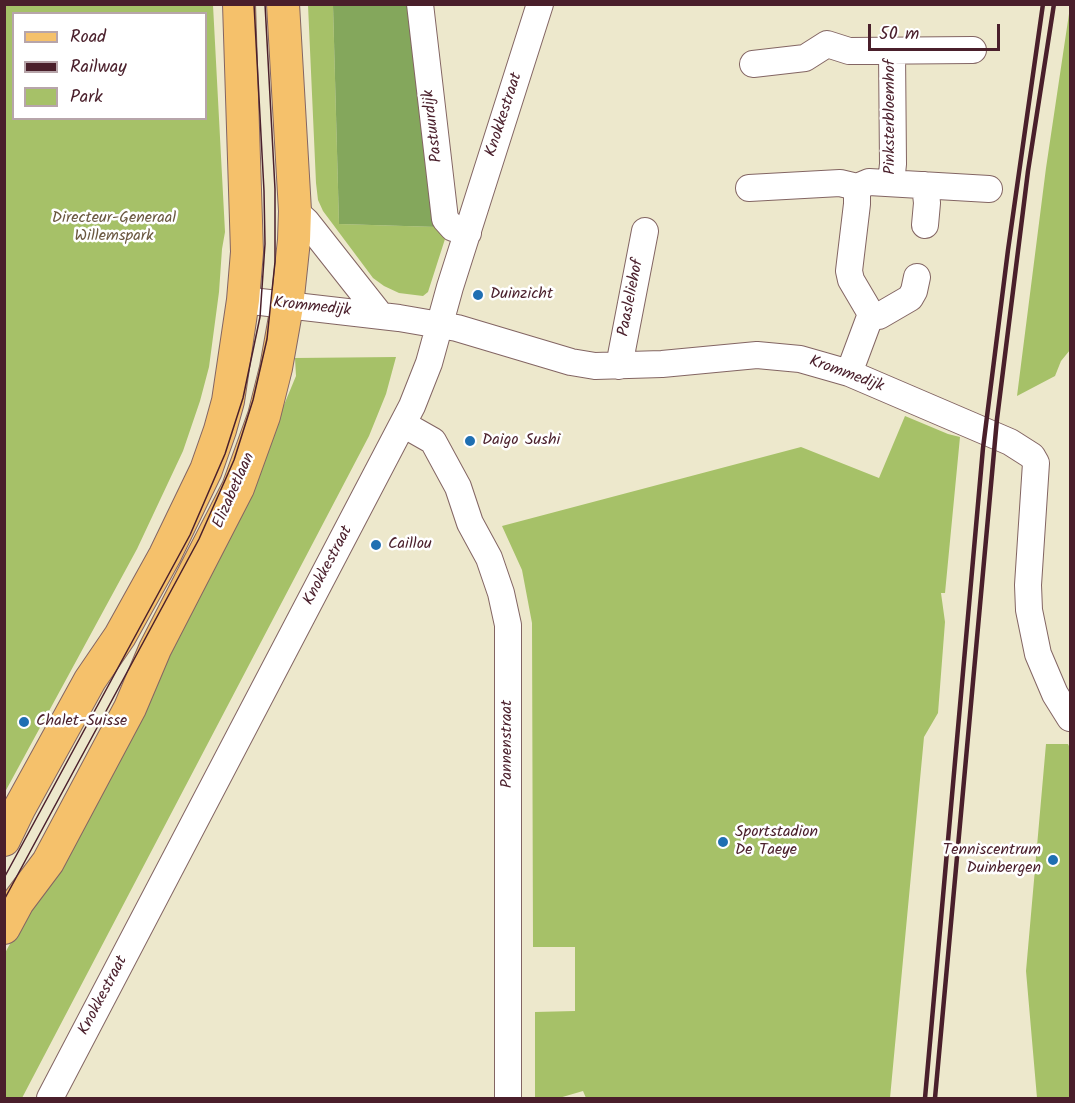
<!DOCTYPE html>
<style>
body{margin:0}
#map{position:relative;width:1075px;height:1103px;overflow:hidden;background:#ede8cc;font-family:Kalam,sans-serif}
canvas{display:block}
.frame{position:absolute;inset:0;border:6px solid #4a1f2b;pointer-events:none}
.legend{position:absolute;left:12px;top:12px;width:195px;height:108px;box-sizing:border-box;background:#fff;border:2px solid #b7a5aa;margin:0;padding:8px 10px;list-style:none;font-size:18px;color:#4a1f2b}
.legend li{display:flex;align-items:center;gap:12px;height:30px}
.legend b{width:30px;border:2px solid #b7a5aa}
.scale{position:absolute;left:868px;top:24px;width:132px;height:27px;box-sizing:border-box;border:3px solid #4a1f2b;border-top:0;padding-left:8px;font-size:18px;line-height:21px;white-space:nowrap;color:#4a1f2b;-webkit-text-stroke:4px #fff;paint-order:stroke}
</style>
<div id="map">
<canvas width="1075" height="1103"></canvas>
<div class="frame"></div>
<ul class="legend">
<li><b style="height:8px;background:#f5c16b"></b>Road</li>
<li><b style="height:8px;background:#4a1f2b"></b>Railway</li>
<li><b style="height:16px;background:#a6c168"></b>Park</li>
</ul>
<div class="scale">50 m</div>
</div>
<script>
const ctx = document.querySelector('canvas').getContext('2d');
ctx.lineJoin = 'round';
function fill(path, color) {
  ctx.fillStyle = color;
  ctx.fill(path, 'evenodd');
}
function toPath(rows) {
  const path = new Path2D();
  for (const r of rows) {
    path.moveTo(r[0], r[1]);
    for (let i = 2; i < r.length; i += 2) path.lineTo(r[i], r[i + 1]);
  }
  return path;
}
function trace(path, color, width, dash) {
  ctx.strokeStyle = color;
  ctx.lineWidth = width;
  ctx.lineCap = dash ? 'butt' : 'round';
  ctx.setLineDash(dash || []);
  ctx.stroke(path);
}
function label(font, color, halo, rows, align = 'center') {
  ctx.font = font + ' Kalam,sans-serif';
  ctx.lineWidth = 5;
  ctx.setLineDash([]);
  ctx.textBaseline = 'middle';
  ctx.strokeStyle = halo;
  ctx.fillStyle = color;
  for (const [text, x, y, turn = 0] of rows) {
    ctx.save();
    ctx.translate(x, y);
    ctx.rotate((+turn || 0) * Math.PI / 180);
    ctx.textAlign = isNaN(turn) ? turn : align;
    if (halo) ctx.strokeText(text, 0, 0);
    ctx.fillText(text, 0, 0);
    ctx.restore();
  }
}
fill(toPath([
 [5,4,213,5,225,232,222,249,219,292,209,367,200,401,183,451,137,549,5,792],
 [14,14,206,14,206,118,14,118],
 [308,5,333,5,339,224,437,227,445,239,428,292,423,296,399,293,384,286,373,278,323,211,318,200,316,183],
 [1070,7,1070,350,1061,361,1055,376,1017,396,1046,168],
 [396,357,386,394,369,436,22,1098,5,1098,5,953,79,816,259,465,296,376,295,358],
 [905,416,948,434,960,437,945,593,941,593,945,622,938,713,924,737,890,1098,621,1098,621,1097,586,1098,583,1091,559,1098,535,1098,535,1012,575,1011,575,947,533,947,532,623,522,570,502,526,801,447,879,478],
 [1046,744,1068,744,1070,748,1070,1098,1037,1098,1026,971]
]), '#a6c168');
fill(toPath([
 [333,5,414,5,437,227,339,224]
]), '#84a75c');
const minor = toPath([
 [420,4,445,219,453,228,468,233],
 [753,64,805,58,827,44,849,51,973,50],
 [891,183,893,164,892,51],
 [857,187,857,204,849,271,851,280,871,314],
 [749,188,840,183,857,187,869,182,989,189],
 [295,211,306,221,381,316],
 [925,225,927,203,925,185],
 [243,300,399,318,457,328,571,362,595,366,662,364,757,355,800,359,849,373,1010,442,1032,456,1036,463,1028,585,1029,610,1038,654,1055,694,1070,718],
 [619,366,645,231],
 [849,373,871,314,879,316,910,298,914,291,917,277],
 [403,424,433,441,458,487,470,523,489,558,501,593,508,625,508,1098],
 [50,1098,412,406,429,363,450,287,540,4]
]);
const major = toPath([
 [4,840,19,809,90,680,120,636,165,555,206,470,220,430,228,401,243,300,247,252,239,4],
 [4,928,18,902,48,862,130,708,155,649,238,488,264,416,276,368,287,306,294,240,295,211,283,4]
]);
trace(minor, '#836563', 28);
trace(major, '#836563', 34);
trace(minor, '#fff', 26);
trace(major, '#f5c16b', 32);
trace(toPath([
 [4,878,190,535,225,454,243,398,260,317,265,244,264,191,254,4],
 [4,900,199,539,234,460,253,400,267,339,275,262,275,189,265,4]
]), '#4a1f2b', 1.5);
trace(toPath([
 [925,1098,983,448,1008,250,1043,4],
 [935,1098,997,419,1028,171,1054,4]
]), '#4a1f2b', 4.5);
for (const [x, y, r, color] of [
 [478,295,6,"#1f6fb2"],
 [470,441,6,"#1f6fb2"],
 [376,545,6,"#1f6fb2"],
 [24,722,6,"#1f6fb2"],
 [723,842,6,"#1f6fb2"],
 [1053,860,6,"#1f6fb2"]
]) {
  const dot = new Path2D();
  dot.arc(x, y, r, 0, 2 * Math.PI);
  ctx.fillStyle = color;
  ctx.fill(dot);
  trace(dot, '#fff', 2);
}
label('16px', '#4a1f2b', '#fff', [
 ["Knokkestraat",505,115,-72],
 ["Pinksterbloemhof",891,117,-90],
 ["Pastuurdijk",434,126,-97],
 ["Paasleliehof",632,298,-79],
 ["Krommedijk",312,308,6],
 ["Krommedijk",846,375,20],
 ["Elizabetlaan",235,491,-66],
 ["Knokkestraat",329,566,-62],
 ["Pannenstraat",508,744,-90],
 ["Knokkestraat",104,996,-62]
]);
label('16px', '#6a5840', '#fff', [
 ["Directeur-Generaal",114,219],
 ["Willemspark",114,237]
]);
label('16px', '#4a1f2b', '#fff', [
 ["Duinzicht",490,295],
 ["Daigo Sushi",482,441],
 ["Caillou",388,545],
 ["Chalet-Suisse",36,722],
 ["Sportstadion",735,833],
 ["De Taeye",735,851],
 ["Tenniscentrum",1041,851,"right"],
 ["Duinbergen",1041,869,"right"]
], 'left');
</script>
